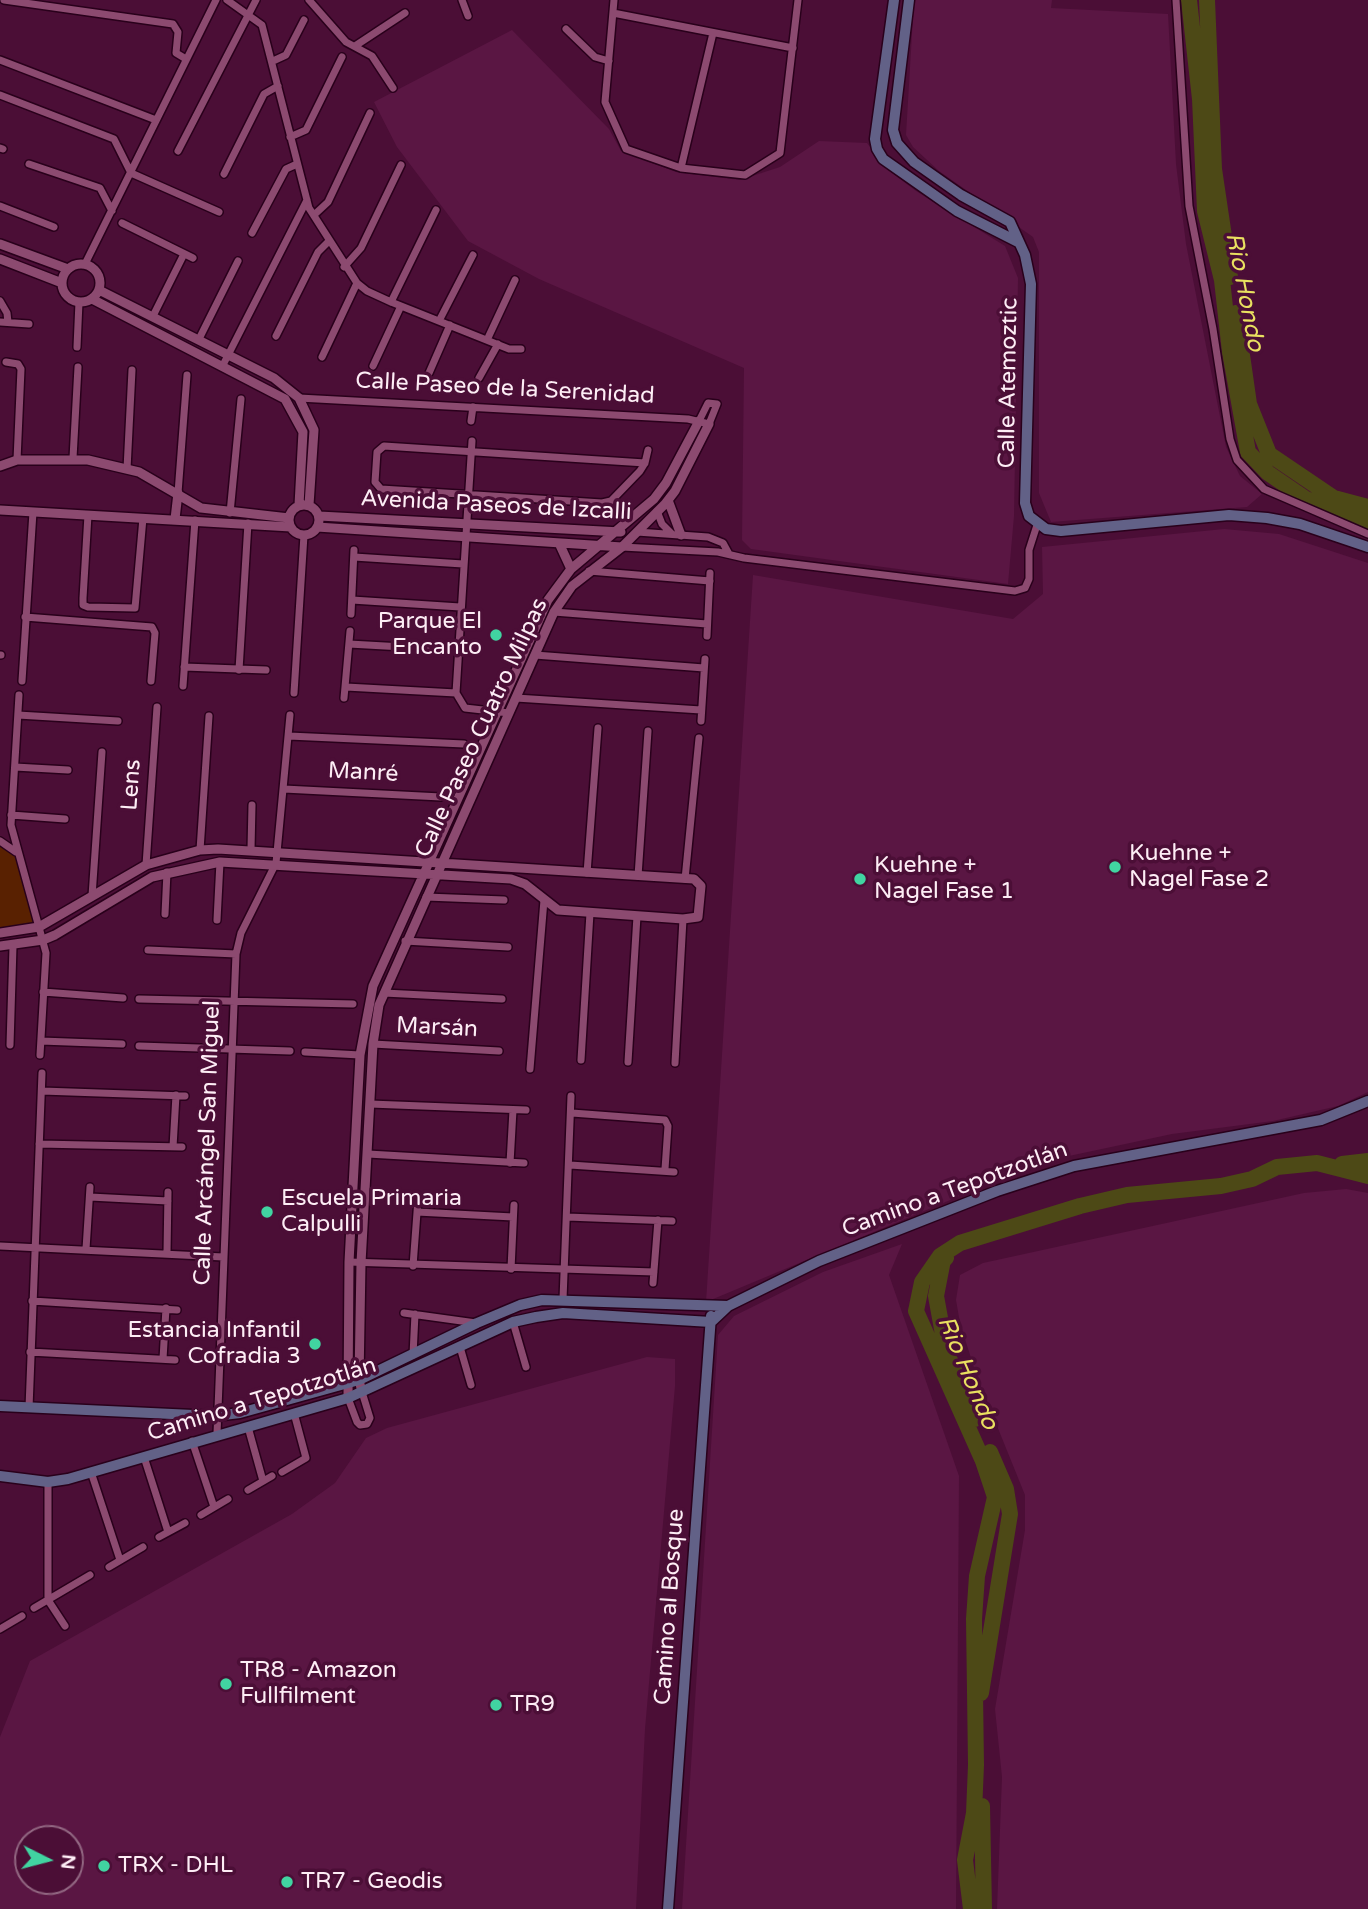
<!DOCTYPE html>
<meta charset="utf-8">
<style>
body{margin:0}
#map{position:relative;width:1368px;height:1909px;overflow:hidden;background:#4b0e36;font-family:"Varela Round",sans-serif}
canvas{display:block}
.north{position:absolute;left:14px;top:1825px;width:70px;height:70px;box-sizing:border-box;background:#4b0e36;border:2px solid #926782;border-radius:50%;rotate:96deg;font-size:19px;font-weight:700;line-height:28px;text-align:center;color:#fdedf5}
.north::after{content:'';display:block;margin:auto;width:24px;height:32px;background:#41d4a1;clip-path:polygon(50% 0,100% 100%,50% 72%,0 100%)}
</style>
<div id="map">
<canvas width="1368" height="1909"></canvas>
<div class="north">N</div>
</div>
<script>
const ctx = document.querySelector('canvas').getContext('2d');
ctx.lineJoin = 'round';
function fill(path, color) {
  ctx.fillStyle = color;
  ctx.fill(path, 'evenodd');
}
function toPath(rows) {
  const path = new Path2D();
  for (const r of rows) {
    if (r.length === 3) {
      path.moveTo(r[0] + r[2], r[1]);
      path.arc(r[0], r[1], r[2], 0, 2 * Math.PI);
      continue;
    }
    path.moveTo(r[0], r[1]);
    for (let i = 2; i < r.length; i += 2) path.lineTo(r[i], r[i + 1]);
  }
  return path;
}
function trace(path, color, width, dash) {
  ctx.strokeStyle = color;
  ctx.lineWidth = width;
  ctx.lineCap = dash ? 'butt' : 'round';
  ctx.setLineDash(dash || []);
  ctx.stroke(path);
}
function label(font, color, halo, rows, align = 'center') {
  ctx.font = font + ' "Varela Round",sans-serif';
  ctx.lineWidth = 7;
  ctx.setLineDash([]);
  ctx.textBaseline = 'middle';
  ctx.strokeStyle = halo;
  ctx.fillStyle = color;
  for (const [text, x, y, turn = 0] of rows) {
    ctx.save();
    ctx.translate(x, y);
    ctx.rotate((+turn || 0) * Math.PI / 180);
    ctx.textAlign = isNaN(turn) ? turn : align;
    if (halo) ctx.strokeText(text, 0, 0);
    ctx.fillText(text, 0, 0);
    ctx.restore();
  }
}
fill(toPath([
 [914,0,1052,0,1051,8,1168,14,1176,164,1186,244,1226,447,1240,476,1262,494,1247,507,1051,522,1039,493,1039,252,1033,237,939,171,913,147,906,135],
 [512,30,609,129,621,151,676,172,740,180,780,167,819,141,867,143,887,169,916,191,1005,246,1018,278,1014,516,1008,584,751,549,742,540,744,368,539,279,468,241,397,147,374,102],
 [1224,529,1279,534,1368,563,1368,1092,1338,1106,1273,1121,1172,1134,1022,1166,1003,1178,706,1302,753,575,1013,619,1043,594,1042,547],
 [1346,1189,1368,1193,1368,1909,997,1909,1002,1777,995,1709,1025,1530,1025,1495,976,1374,960,1323,956,1300,960,1275,983,1263,1304,1193],
 [902,1244,889,1275,959,1476,956,1909,682,1909,718,1335,734,1316,823,1272],
 [647,1357,675,1359,675,1386,645,1729,636,1909,0,1909,0,1737,30,1661,292,1514,335,1483,366,1438,387,1428],
 [28,1839,70,1839,70,1881,28,1881]
]), '#5a1643');
fill(toPath([
 [0,836,14,845,39,927,0,927]
]), '#592101');
trace(toPath([
 [1189,0,1200,99,1205,211,1222,280,1230,352,1248,452,1268,473,1306,499,1368,522],
 [1207,0,1214,169,1230,277],
 [1236,313,1249,404,1269,454,1334,498,1368,507],
 [1342,1164,1368,1161],
 [946,1258,943,1260,936,1296,946,1351,975,1419],
 [981,1693,1010,1514,1006,1489,990,1452],
 [982,1806,984,1909],
 [971,1909,965,1860,974,1813,976,1765,974,1619,977,1576,995,1497,983,1461,916,1311,922,1282,940,1256,960,1243,1080,1206,1127,1195,1221,1186,1252,1179,1277,1167,1317,1163,1368,1176]
]), '#4d4916', 16);
const minor = toPath([
 [4,0,173,24,178,32,176,53,186,59],
 [227,0,262,25,309,208,357,283,367,291,391,302,509,349,521,349],
 [309,0,346,42,372,56,393,88],
 [462,0,468,16],
 [614,0,605,102,626,149,681,168,745,175,780,153,798,0],
 [1176,0,1189,206,1213,329,1230,439,1237,460,1264,489,1368,534],
 [613,13,793,48],
 [566,29,595,57,609,61],
 [355,46,405,13],
 [0,60,156,120],
 [273,61,286,55,304,20],
 [0,95,114,139,131,173,219,212],
 [290,137,306,130,342,57],
 [0,148,3,149],
 [178,151,256,0],
 [29,164,100,188,112,211],
 [681,168,713,33],
 [224,174,264,94,278,86],
 [0,206,54,227],
 [314,215,328,202,370,113],
 [122,223,193,258],
 [252,233,286,169,297,164],
 [85,264,216,0],
 [344,267,361,248,401,165],
 [0,301,7,313,8,322],
 [391,302,436,210],
 [153,316,184,254],
 [439,321,473,255],
 [0,322,29,324],
 [276,336,318,252,329,241],
 [199,339,238,261],
 [487,340,515,280],
 [77,347,79,302],
 [322,357,357,283],
 [6,362,18,364,21,369,17,460],
 [223,365,307,200],
 [373,366,401,306],
 [429,373,450,325],
 [479,378,498,344],
 [299,398,688,419,709,424,717,404,708,403,699,421],
 [471,421,473,407],
 [472,441,456,693,465,708,509,713],
 [73,458,78,367],
 [645,463,384,446,377,452,375,482,381,489,602,503,611,501,640,471,645,463,648,450],
 [127,469,132,370],
 [178,493,187,375],
 [657,511,662,524,671,533],
 [230,513,241,399],
 [88,515,83,598,83,605,88,607,135,608,143,518],
 [637,532,708,537,723,543,729,554],
 [622,547,718,552,744,558,1015,591,1025,588,1029,579,1029,550,1037,525],
 [354,557,463,564],
 [589,571,710,581],
 [352,600,460,607],
 [554,612,707,624],
 [351,614,354,550],
 [25,617,152,627,155,633,151,681],
 [707,636,710,573],
 [349,644,457,650],
 [0,655,1,655],
 [535,655,704,668],
 [184,667,266,670],
 [239,670,248,523],
 [22,681,33,512],
 [183,686,195,520],
 [346,687,456,693],
 [294,693,304,535],
 [19,695,11,825,46,953,40,1055],
 [344,698,350,631],
 [516,698,701,710],
 [18,715,118,721],
 [701,721,705,659],
 [289,736,464,744],
 [15,767,68,770],
 [284,789,441,797],
 [11,815,65,819],
 [0,841,16,852],
 [251,849,252,805],
 [200,850,209,716],
 [146,865,157,707],
 [587,873,598,728],
 [638,876,648,731],
 [685,879,699,738],
 [92,896,102,752],
 [426,897,504,900],
 [165,914,167,872],
 [217,920,220,862],
 [405,941,508,947],
 [148,950,236,954],
 [43,992,123,998],
 [384,993,502,999],
 [139,999,353,1004],
 [41,1041,122,1044],
 [373,1044,499,1051],
 [10,1045,13,946],
 [139,1046,290,1051],
 [305,1052,360,1055],
 [581,1060,590,913],
 [628,1062,637,916],
 [675,1063,683,919],
 [530,1069,544,900],
 [42,1091,185,1096],
 [370,1104,526,1110],
 [572,1113,665,1120,668,1126,665,1169],
 [39,1144,182,1147],
 [173,1147,176,1095],
 [368,1154,524,1163],
 [510,1163,513,1110],
 [570,1165,674,1172],
 [90,1197,168,1201],
 [417,1212,513,1217],
 [567,1217,672,1221],
 [0,1246,223,1257],
 [86,1249,90,1187],
 [167,1253,168,1192],
 [349,1262,654,1272],
 [413,1266,418,1199],
 [511,1269,514,1205],
 [653,1283,658,1220],
 [563,1299,571,1096],
 [32,1301,177,1310],
 [404,1313,476,1323],
 [513,1322,526,1367],
 [460,1347,471,1385],
 [30,1352,175,1360],
 [413,1355,415,1314],
 [163,1359,166,1308],
 [348,1398,357,1422,360,1425,367,1424,370,1418,362,1392],
 [29,1408,42,1073],
 [248,1427,263,1481],
 [217,1434,236,954,241,933,276,863,290,715],
 [192,1441,214,1507],
 [144,1457,168,1532],
 [91,1472,120,1560],
 [282,1472,306,1458,294,1413],
 [48,1482,48,1600,65,1626],
 [248,1490,272,1476],
 [201,1515,228,1499],
 [159,1537,185,1523],
 [109,1567,143,1547],
 [34,1608,90,1575],
 [0,1629,22,1616]
]);
const tertiary = toPath([
 [0,244,68,269],
 [0,259,62,283],
 [81,283,19],
 [99,290,274,378,299,398,314,430,309,505],
 [92,299,285,399,303,432,299,505],
 [0,466,17,460,88,460,139,472,201,508,289,518],
 [668,500,681,535],
 [304,520,15],
 [0,510,291,527],
 [319,516,621,532],
 [175,519,178,493],
 [317,527,622,547],
 [559,543,571,569],
 [0,933,39,927,146,865,200,850,218,849,694,879,701,886,698,917,683,919,558,910,525,884,511,879,220,862,152,877,55,935,43,940,0,946],
 [362,1392,359,1380,361,1263,373,1044,379,1005,554,612,572,586,622,547,665,504,675,491,709,424],
 [348,1398,349,1262,360,1055,373,986,548,600,571,569,654,499,666,483,699,421]
]);
const secondary = toPath([
 [894,0,875,139,877,149,883,159,957,211,1018,242],
 [909,0,893,130,897,143,914,162,961,195,1010,222,1025,255,1031,284,1025,503,1029,516,1046,529,1061,531,1229,515,1267,518,1300,524,1368,547],
 [0,1406,215,1416,240,1413,359,1380,477,1323,520,1305,542,1300,728,1306],
 [0,1476,48,1482,68,1479,348,1398,513,1322,536,1317,563,1313,711,1322,728,1306,819,1261,997,1191,1074,1166,1321,1120,1368,1101],
 [668,1909,711,1316]
]);
trace(minor, '#29001b', 10);
trace(tertiary, '#29001b', 12);
trace(secondary, '#29001b', 13);
trace(minor, '#8c4a70', 7);
trace(tertiary, '#8c4a70', 9);
trace(secondary, '#626187', 10);
for (const [x, y, r, color] of [
 [496,635,7,"#41d4a1"],
 [1115,867,7,"#41d4a1"],
 [860,879,7,"#41d4a1"],
 [267,1212,7,"#41d4a1"],
 [315,1344,7,"#41d4a1"],
 [226,1684,7,"#41d4a1"],
 [496,1705,7,"#41d4a1"],
 [104,1866,7,"#41d4a1"],
 [287,1882,7,"#41d4a1"]
]) {
  const dot = new Path2D();
  dot.arc(x, y, r, 0, 2 * Math.PI);
  ctx.fillStyle = color;
  ctx.fill(dot);
  trace(dot, '#4b0e36', 2.5);
}
label('23px', '#fdedf5', '#4b0e36', [
 ["Calle Atemoztic",1009,383,-89],
 ["Calle Paseo de la Serenidad",505,389,3],
 ["Avenida Paseos de Izcalli",496,506,3],
 ["Calle Paseo Cuatro Milpas",482,728,-65],
 ["Manré",363,773,3],
 ["Lens",132,785,-86],
 ["Marsán",437,1028,3],
 ["Calle Arcángel San Miguel",208,1143,-88],
 ["Camino a Tepotzotlán",955,1190,-20],
 ["Camino a Tepotzotlán",262,1400,-17],
 ["Camino al Bosque",670,1607,-86]
]);
label('23px', '#fdedf5', '#4b0e36', [
 ["Parque El",482,622,"right"],
 ["Encanto",482,648,"right"],
 ["Kuehne +",1129,854],
 ["Nagel Fase 2",1129,880],
 ["Kuehne +",874,866],
 ["Nagel Fase 1",874,892],
 ["Escuela Primaria",281,1199],
 ["Calpulli",281,1225],
 ["Estancia Infantil",301,1331,"right"],
 ["Cofradia 3",301,1357,"right"],
 ["TR8 - Amazon",240,1671],
 ["Fullfilment",240,1697],
 ["TR9",510,1705],
 ["TRX - DHL",118,1866],
 ["TR7 - Geodis",301,1882]
], 'left');
label('italic 24px', '#e9e060', '#4b0e36', [
 ["Rio Hondo",1244,292,79],
 ["Rio Hondo",967,1373,67]
]);
</script>
